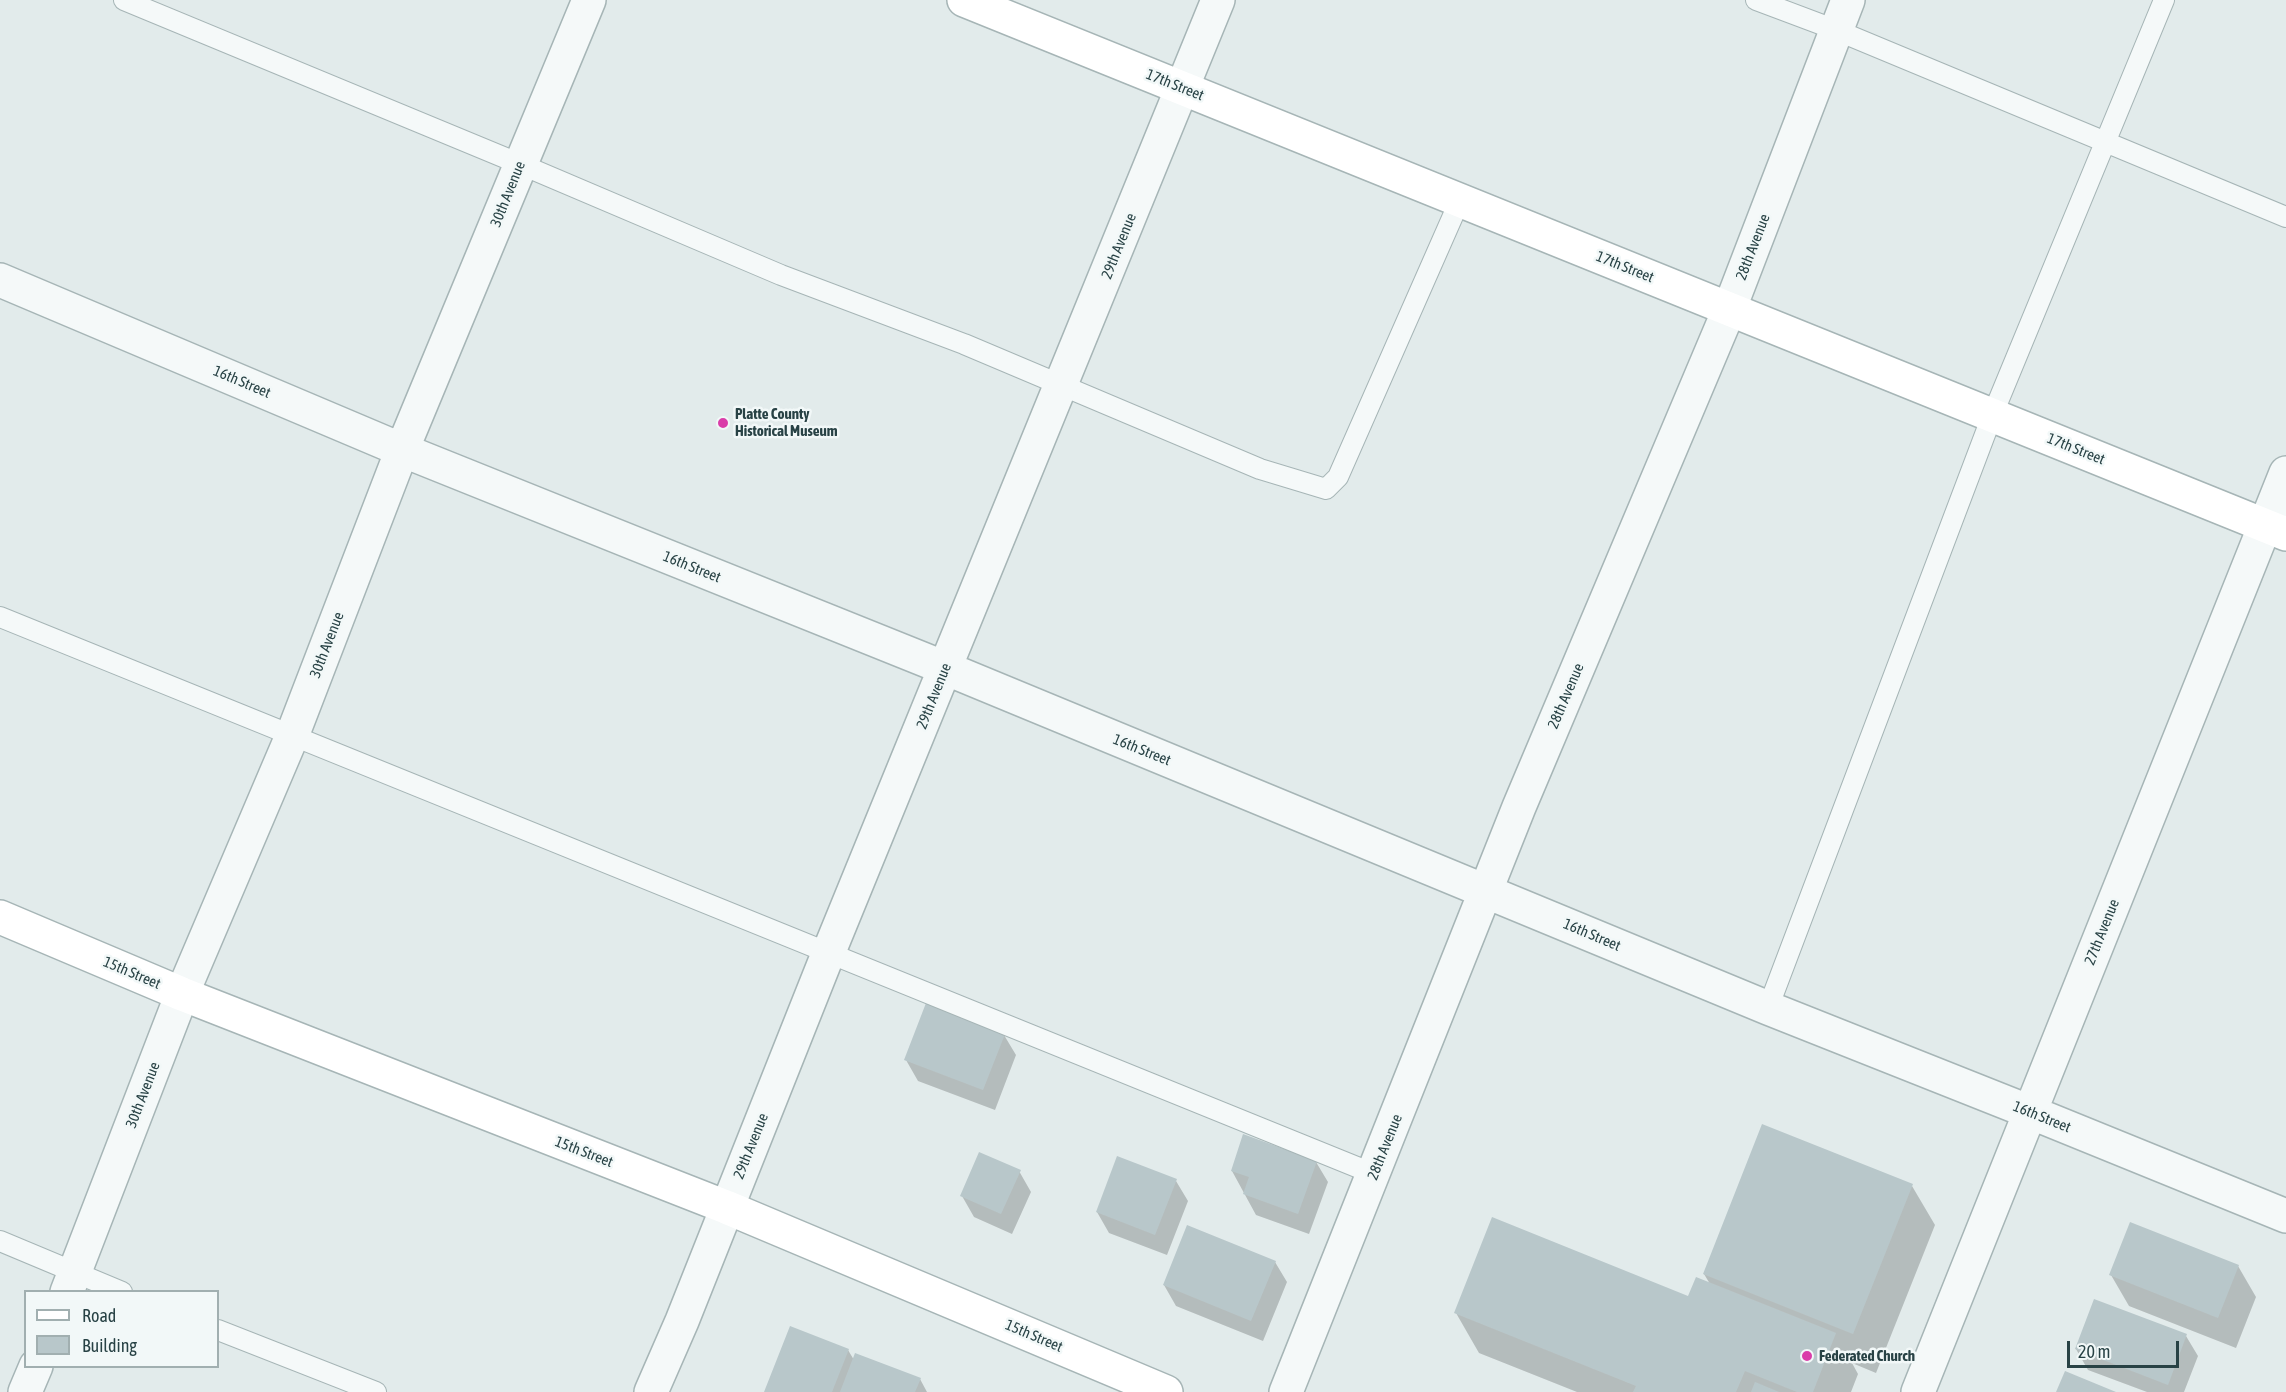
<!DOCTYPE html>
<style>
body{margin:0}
#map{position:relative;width:2286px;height:1392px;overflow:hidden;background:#e2ebeb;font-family:"Asap Condensed",sans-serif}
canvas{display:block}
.legend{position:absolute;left:24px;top:1290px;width:195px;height:78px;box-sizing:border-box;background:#f2f8f8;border:2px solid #a1afb0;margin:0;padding:8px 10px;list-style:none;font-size:18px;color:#284245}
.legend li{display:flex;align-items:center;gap:12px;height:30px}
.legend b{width:30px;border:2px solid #a1afb0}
.scale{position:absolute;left:2067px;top:1341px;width:112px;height:27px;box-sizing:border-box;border:3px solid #284245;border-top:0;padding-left:8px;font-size:18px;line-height:21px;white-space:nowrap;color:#284245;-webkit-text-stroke:4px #f2f8f8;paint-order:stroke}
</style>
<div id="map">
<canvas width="2286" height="1392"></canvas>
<ul class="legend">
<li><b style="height:8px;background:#fff"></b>Road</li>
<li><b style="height:16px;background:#b8c7ca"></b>Building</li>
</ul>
<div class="scale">20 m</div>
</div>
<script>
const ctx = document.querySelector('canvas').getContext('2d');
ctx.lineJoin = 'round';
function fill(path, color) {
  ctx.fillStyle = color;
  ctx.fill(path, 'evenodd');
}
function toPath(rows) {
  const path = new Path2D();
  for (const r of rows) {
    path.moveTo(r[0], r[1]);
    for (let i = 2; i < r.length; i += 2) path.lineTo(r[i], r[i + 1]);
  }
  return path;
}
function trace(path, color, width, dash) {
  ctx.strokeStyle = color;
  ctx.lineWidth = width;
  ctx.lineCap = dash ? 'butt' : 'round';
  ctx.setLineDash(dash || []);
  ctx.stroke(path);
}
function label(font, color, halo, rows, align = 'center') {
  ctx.font = font + ' "Asap Condensed",sans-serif';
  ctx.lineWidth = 5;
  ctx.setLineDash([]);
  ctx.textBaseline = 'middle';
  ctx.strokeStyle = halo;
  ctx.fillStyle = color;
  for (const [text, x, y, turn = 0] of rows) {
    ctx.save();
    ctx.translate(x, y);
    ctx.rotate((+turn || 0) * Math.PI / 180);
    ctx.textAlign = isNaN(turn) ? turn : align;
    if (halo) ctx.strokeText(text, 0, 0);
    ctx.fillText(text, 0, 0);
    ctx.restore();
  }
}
fill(toPath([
 [1004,1035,1016,1055,995,1110,918,1081,906,1060],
 [1316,1162,1328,1182,1309,1234,1256,1215,1232,1171],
 [1019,1171,1031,1192,1012,1234,974,1217,962,1196],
 [1176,1181,1188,1201,1167,1255,1109,1233,1097,1212],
 [1912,1186,1935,1225,1876,1373,1852,1363,1858,1374,1851,1392,1577,1392,1479,1353,1456,1313,1689,1298,1710,1284,1704,1274],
 [1275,1262,1287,1282,1263,1341,1176,1306,1164,1285],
 [2238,1266,2256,1297,2236,1348,2129,1306,2111,1275],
 [2186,1336,2198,1356,2184,1392,2147,1392,2088,1370,2076,1349],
 [848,1350,854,1360,920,1379,927,1392,766,1392]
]), '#0003');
fill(toPath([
 [926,1003,1005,1034,983,1090,904,1060],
 [1762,1124,1913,1184,1853,1334,1703,1274],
 [1243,1134,1317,1161,1298,1214,1243,1194,1249,1177,1231,1171],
 [979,1152,1021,1170,1001,1214,960,1196],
 [1117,1156,1177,1179,1155,1235,1096,1212],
 [1492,1217,1688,1296,1696,1277,1836,1333,1813,1392,1797,1392,1745,1371,1736,1392,1633,1392,1636,1386,1454,1313],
 [2130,1222,2239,1265,2218,1318,2109,1275],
 [1187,1225,1276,1261,1251,1321,1163,1285],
 [2094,1299,2187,1334,2168,1385,2075,1349],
 [790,1326,849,1349,832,1392,764,1392],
 [855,1353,921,1378,915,1392,840,1392],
 [2065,1371,2116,1392,2056,1392],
 [1755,1382,1779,1392,1751,1392]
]), '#b8c7ca');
const lane = toPath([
 [124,0,520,164,781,275,964,344,1260,469,1326,489,1338,477,1460,200],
 [1756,0,1836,30,2286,217],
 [0,617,1374,1174],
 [1768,1008,1992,416,2164,0],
 [0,1241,122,1292],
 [218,1330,376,1392]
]);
const street = toPath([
 [0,280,402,450,945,668,1768,1008,2030,1112,2286,1216],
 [67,1292,182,994,292,736,402,450,589,0],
 [25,1392,36,1366],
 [651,1392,682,1321,828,954,1218,0],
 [1286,1392,1519,807,1729,310,1848,0],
 [1918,1392,2286,473]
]);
const secondary = toPath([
 [964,0,2286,534],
 [0,917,182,994,726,1207,1166,1392]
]);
trace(lane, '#a6b5b6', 22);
trace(street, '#a6b5b6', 36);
trace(secondary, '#a6b5b6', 36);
trace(lane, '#f5f9f9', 20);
trace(street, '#f5f9f9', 33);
trace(secondary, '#fff', 33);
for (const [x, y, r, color] of [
 [723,423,6,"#da3da9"],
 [1807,1356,6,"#da3da9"]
]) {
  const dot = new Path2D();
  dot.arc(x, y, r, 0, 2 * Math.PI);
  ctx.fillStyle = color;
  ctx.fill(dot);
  trace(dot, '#f2f8f8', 2);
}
label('15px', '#284245', '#f2f8f8', [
 ["17th Street",1175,85,22],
 ["30th Avenue",508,194,-68],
 ["29th Avenue",1119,246,-68],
 ["28th Avenue",1753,247,-69],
 ["17th Street",1625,267,22],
 ["16th Street",242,382,23],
 ["17th Street",2076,449,22],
 ["16th Street",692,567,22],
 ["30th Avenue",327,645,-69],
 ["29th Avenue",934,696,-68],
 ["28th Avenue",1566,696,-67],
 ["16th Street",1142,750,22],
 ["27th Avenue",2102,932,-68],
 ["16th Street",1592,935,23],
 ["15th Street",132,973,23],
 ["30th Avenue",143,1095,-69],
 ["16th Street",2042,1117,22],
 ["29th Avenue",751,1146,-68],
 ["28th Avenue",1385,1147,-68],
 ["15th Street",584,1152,21],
 ["15th Street",1034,1336,23]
]);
label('bold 15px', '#284245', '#f2f8f8', [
 ["Platte County",735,414],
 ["Historical Museum",735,431],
 ["Federated Church",1819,1356]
], 'left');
</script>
